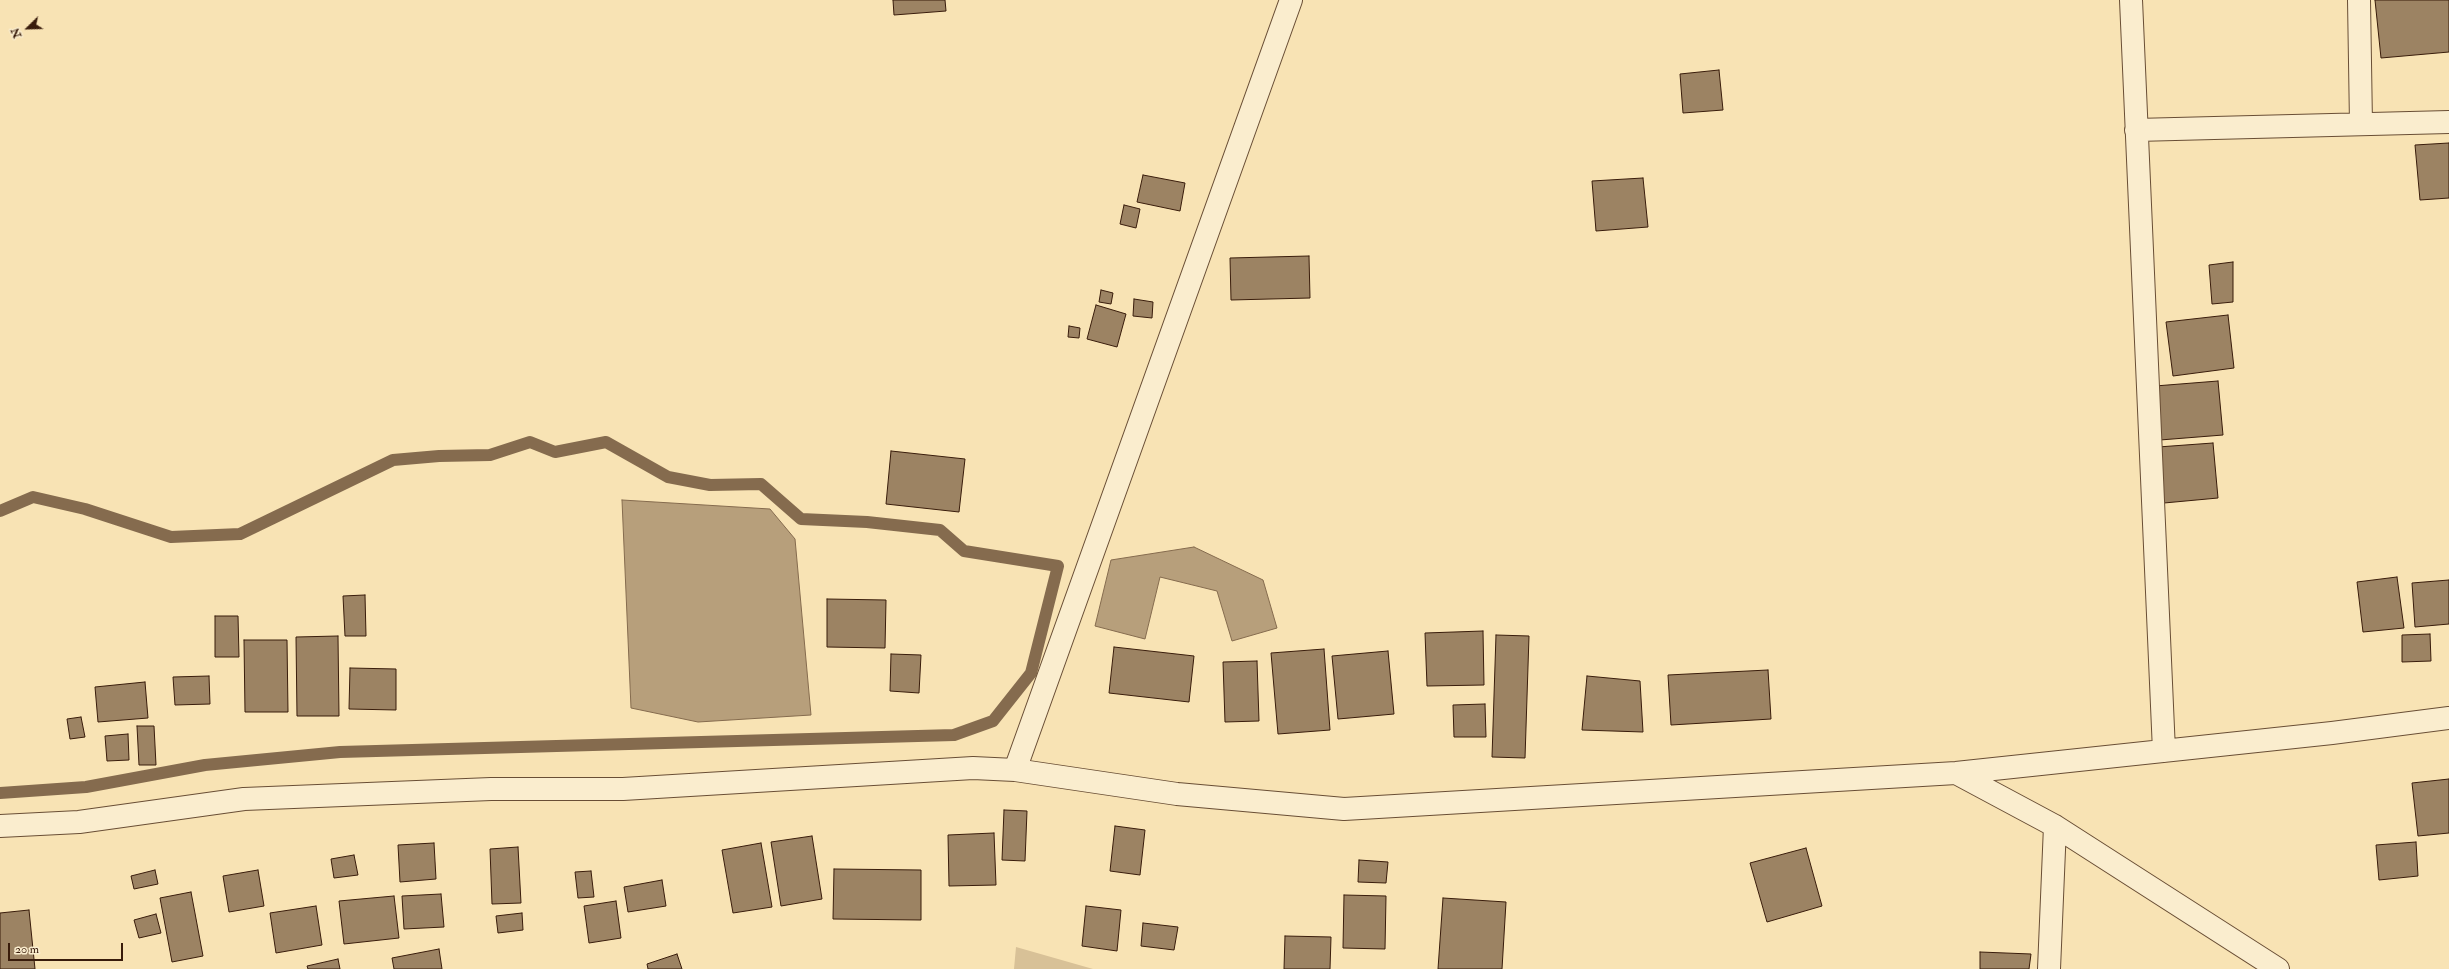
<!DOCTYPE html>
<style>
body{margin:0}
#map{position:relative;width:2449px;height:969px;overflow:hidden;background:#f8e3b4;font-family:"IM FELL Double Pica",serif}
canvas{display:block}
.north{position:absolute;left:8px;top:8px;width:40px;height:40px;-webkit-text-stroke:3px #faedce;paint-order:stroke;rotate:247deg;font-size:11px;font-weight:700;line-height:16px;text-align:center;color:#391c0b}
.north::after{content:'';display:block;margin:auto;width:14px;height:18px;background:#391c0b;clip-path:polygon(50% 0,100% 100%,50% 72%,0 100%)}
.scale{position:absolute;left:8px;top:943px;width:115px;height:18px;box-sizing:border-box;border:2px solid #391c0b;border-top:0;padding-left:5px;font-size:12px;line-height:14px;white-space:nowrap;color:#391c0b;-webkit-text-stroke:3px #faedce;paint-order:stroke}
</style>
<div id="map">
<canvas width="2449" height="969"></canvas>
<div class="north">N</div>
<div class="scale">20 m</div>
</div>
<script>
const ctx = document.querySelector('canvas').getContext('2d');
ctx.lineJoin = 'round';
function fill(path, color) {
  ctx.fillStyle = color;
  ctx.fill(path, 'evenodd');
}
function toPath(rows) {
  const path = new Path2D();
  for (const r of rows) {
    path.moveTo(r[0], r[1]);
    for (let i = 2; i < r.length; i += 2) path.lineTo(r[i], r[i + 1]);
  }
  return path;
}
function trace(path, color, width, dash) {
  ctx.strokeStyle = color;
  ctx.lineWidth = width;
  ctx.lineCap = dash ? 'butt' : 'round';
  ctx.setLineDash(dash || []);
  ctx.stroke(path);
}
fill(toPath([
 [1016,947,1093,969,1014,969]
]), '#d8c197');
const water = toPath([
 [622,500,770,509,795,539,811,715,698,722,631,708,622,500],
 [1194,547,1263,580,1277,628,1232,641,1217,591,1160,577,1145,639,1095,626,1111,560,1194,547]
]);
fill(water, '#b79f7b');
trace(water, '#856b4e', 1);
trace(toPath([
 [0,511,33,497,85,509,171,537,240,534,393,460,439,456,490,455,530,442,555,452,606,442,668,477,710,485,761,484,801,519,867,522,940,530,964,551,1058,566,1031,673,993,721,954,735,340,752,205,765,86,787,0,793]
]), '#856b4e', 12);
const building = toPath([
 [893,0,945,0,946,11,894,15,893,0],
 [2375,0,2449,0,2449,52,2381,58,2375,0],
 [1719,70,1723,110,1683,113,1680,74,1719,70],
 [2449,143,2449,198,2420,200,2415,145,2449,143],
 [1143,175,1185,183,1180,211,1137,202,1143,175],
 [1643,178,1648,227,1596,231,1592,181,1643,178],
 [1124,205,1140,209,1136,228,1120,224,1124,205],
 [1309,256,1310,298,1231,300,1230,258,1309,256],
 [2233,262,2233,302,2212,304,2209,265,2233,262],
 [1101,290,1113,293,1111,304,1099,302,1101,290],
 [1134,299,1153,302,1152,318,1133,316,1134,299],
 [1096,305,1126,314,1117,347,1087,339,1096,305],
 [2228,315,2234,368,2173,376,2166,322,2228,315],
 [1069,326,1080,328,1079,338,1068,337,1069,326],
 [2218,381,2223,435,2160,440,2155,386,2218,381],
 [2213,443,2218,498,2164,503,2158,447,2213,443],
 [891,451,965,459,959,512,886,504,891,451],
 [2397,577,2404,628,2363,632,2357,582,2397,577],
 [2449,580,2449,624,2415,627,2412,583,2449,580],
 [365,595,366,636,345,636,343,596,365,595],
 [827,599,886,600,885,648,827,647,827,599],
 [215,616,238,616,239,657,215,657,215,616],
 [1483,631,1484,685,1427,686,1425,633,1483,631],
 [2430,634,2431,661,2402,662,2402,635,2430,634],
 [1496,635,1529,636,1525,758,1492,757,1496,635],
 [338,636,339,716,297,716,296,637,338,636],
 [244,640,287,640,288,712,245,712,244,640],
 [1114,647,1194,656,1189,702,1109,693,1114,647],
 [1324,649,1330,730,1278,734,1271,653,1324,649],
 [1388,651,1394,714,1338,719,1332,656,1388,651],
 [891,654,921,655,919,693,890,691,891,654],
 [1257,661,1259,721,1225,722,1223,662,1257,661],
 [350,668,396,669,396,710,349,709,350,668],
 [1768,670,1771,719,1671,725,1668,675,1768,670],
 [209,676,210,704,175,705,173,677,209,676],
 [1587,676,1640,681,1643,732,1582,730,1587,676],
 [145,682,148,718,98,722,95,687,145,682],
 [1485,704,1486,737,1454,737,1453,705,1485,704],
 [81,717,85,737,70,739,67,719,81,717],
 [137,726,154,726,156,765,139,765,137,726],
 [128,734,129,760,107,761,105,736,128,734],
 [2449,779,2449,833,2418,836,2412,783,2449,779],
 [1004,810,1027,811,1025,861,1002,860,1004,810],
 [1115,826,1145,830,1140,875,1110,871,1115,826],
 [994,833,996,885,949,886,948,835,994,833],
 [812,836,822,899,781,906,771,842,812,836],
 [2416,842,2418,876,2379,880,2376,845,2416,842],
 [434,843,436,879,400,882,398,845,434,843],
 [761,843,772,907,733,913,722,850,761,843],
 [518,847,521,903,492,904,490,849,518,847],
 [1806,848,1822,906,1767,922,1750,863,1806,848],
 [354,855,358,875,334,878,331,859,354,855],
 [1359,860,1388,862,1386,883,1358,882,1359,860],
 [834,869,921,870,921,920,833,919,834,869],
 [155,870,158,884,134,889,131,876,155,870],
 [258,870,264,906,229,912,223,876,258,870],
 [591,871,594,897,578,898,575,872,591,871],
 [662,880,666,906,628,912,624,887,662,880],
 [191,892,203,956,172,962,160,898,191,892],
 [441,894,444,927,404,929,402,896,441,894],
 [1344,895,1386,896,1385,949,1343,948,1344,895],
 [394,896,399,938,344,944,339,901,394,896],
 [1443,898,1506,902,1502,969,1438,969,1443,898],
 [616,901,621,938,589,943,584,906,616,901],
 [316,906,322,945,276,953,270,913,316,906],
 [1086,906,1121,910,1117,951,1082,946,1086,906],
 [29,910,35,969,0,969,0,913,29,910],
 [522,913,523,930,498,933,496,916,522,913],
 [156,914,161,933,139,938,134,920,156,914],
 [1143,923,1178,927,1174,950,1141,946,1143,923],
 [1285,936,1331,937,1330,969,1284,969,1285,936],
 [439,949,442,969,394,969,392,958,439,949],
 [1980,952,2031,954,2029,969,1980,969,1980,952],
 [677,954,682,969,648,969,647,964,677,954],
 [338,959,340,969,308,969,307,966,338,959]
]);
fill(building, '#9c8363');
trace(building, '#391c0b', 1);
const minor = toPath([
 [2131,0,2164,751],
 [2359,0,2361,124],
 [2136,130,2449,122],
 [1015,770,1291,0],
 [1956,773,2055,826,2278,969],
 [0,826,79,822,244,799,491,789,623,789,973,768,1015,770,1177,794,1344,809,1956,773,2332,733,2449,718],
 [2049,969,2055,826]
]);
trace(minor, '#694e35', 24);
trace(minor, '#faedce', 22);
</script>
